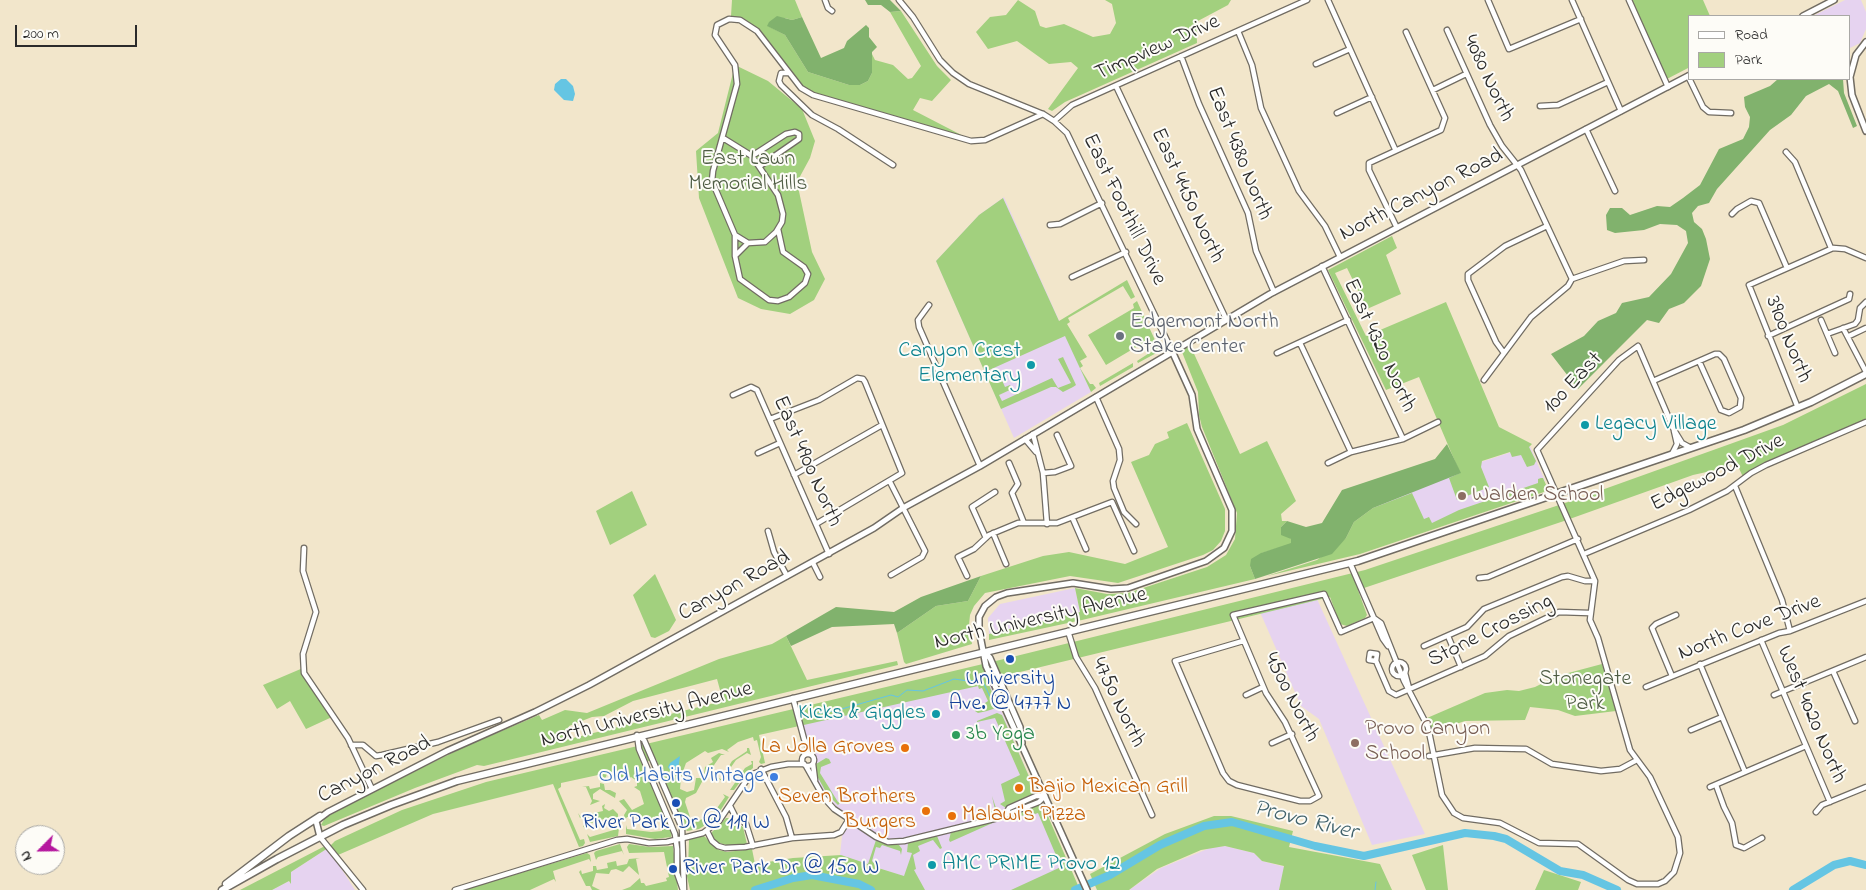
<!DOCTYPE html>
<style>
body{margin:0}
#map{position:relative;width:1866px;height:890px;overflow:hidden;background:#f2e6cb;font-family:"Indie Flower",sans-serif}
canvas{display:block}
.legend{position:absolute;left:1688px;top:15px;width:162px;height:65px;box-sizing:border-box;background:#fdfcf7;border:1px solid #a9a8a5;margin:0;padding:6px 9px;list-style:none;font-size:15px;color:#2b2b2b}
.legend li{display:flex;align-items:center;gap:10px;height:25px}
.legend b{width:25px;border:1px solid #a9a8a5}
.north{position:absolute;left:15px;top:825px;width:50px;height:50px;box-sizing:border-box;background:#fdfcf7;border:1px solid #a9a8a5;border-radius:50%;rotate:247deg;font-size:14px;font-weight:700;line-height:20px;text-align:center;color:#2b2b2b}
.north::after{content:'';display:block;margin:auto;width:18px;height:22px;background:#b5179e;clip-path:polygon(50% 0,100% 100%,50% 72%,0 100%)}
.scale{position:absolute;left:15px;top:25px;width:122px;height:22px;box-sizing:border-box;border:2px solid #2b2b2b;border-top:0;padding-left:6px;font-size:15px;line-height:18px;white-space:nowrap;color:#2b2b2b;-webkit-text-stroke:4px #fdfcf7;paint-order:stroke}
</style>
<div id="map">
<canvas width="1866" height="890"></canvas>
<ul class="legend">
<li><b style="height:6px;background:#fff"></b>Road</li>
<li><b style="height:14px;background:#a2d07e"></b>Park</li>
</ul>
<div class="north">N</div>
<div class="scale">200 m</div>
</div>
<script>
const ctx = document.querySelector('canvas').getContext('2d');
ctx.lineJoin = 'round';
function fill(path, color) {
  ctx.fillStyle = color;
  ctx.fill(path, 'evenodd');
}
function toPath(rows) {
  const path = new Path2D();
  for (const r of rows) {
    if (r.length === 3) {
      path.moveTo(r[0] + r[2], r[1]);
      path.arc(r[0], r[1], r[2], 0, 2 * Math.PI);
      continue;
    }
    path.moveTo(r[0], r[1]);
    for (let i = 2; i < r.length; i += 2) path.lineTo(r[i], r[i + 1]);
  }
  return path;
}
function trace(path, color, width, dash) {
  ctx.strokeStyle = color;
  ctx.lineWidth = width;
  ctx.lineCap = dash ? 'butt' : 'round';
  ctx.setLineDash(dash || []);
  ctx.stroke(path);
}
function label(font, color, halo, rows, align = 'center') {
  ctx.font = font + ' "Indie Flower",sans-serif';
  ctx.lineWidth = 4;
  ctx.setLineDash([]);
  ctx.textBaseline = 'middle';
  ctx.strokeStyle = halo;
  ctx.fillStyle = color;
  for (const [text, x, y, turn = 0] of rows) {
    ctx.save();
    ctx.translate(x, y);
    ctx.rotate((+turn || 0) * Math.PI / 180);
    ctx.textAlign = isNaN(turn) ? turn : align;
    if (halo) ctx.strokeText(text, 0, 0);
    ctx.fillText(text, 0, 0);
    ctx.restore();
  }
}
fill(toPath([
 [1845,0,1861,0,1866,12,1866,29,1860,43,1850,48,1850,16,1813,16],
 [1004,197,1091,392,1014,438,936,261,979,215],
 [1530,446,1545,481,1427,526,1373,508,1481,462],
 [1075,588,1080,612,989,634,988,618,1000,604],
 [1317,599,1393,766,1425,834,1372,845,1319,719,1301,706,1260,612],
 [988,679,1036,793,1038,806,1064,870,1024,890,922,890,908,878,840,855,842,836,854,818,837,807,825,794,815,775,802,725],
 [1225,846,1254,853,1262,861,1285,867,1279,890,1129,890,1161,868,1210,848],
 [328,848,355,890,272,890,289,881,290,884,291,872]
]), '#e6d3f0');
fill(toPath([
 [732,0,795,0,802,17,792,20,785,18,768,26,785,35,808,72,849,85,860,85,868,81,872,73,872,54,875,60,893,65,908,79,912,78,921,66,890,12,901,11,937,66,951,80,932,101,920,98,913,110,971,140,812,93,800,84,762,33,746,20,731,16],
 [1018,0,1035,11,1040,26,1046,28,1064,24,1093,37,1110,34,1116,23,1112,4,1105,0,1231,0,1228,5,1196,22,1197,43,1065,102,1052,111,1048,109,1078,68,1071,62,1049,64,1017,41,988,49,976,32,990,17,1006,15],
 [1630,0,1703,0,1710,16,1690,16,1690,67,1665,80],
 [735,65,768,81,802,109,815,141,810,158,797,182,812,252,825,279,814,300,790,314,761,309,738,298,699,198,696,151,718,133],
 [1003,198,1059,321,1127,280,1135,297,1131,299,1123,286,1068,318,1070,322,1067,324,1087,357,1080,361,1083,366,1080,368,1090,384,1093,384,1096,388,1091,392,1065,336,987,371,991,379,1004,373,1005,376,1001,378,1005,387,1010,385,1012,389,999,395,1002,401,1052,378,1058,388,1071,383,1058,359,1063,357,1076,385,1073,387,1063,392,1056,387,1051,387,1001,409,936,261,979,215],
 [1392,236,1397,248,1386,255,1401,294,1367,309,1347,268,1335,273,1366,336,1446,302,1499,427,1532,444,1529,447,1536,461,1534,465,1527,467,1521,455,1512,457,1510,452,1482,461,1481,467,1489,487,1457,500,1449,478,1460,473,1419,377,1386,390,1328,270],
 [1137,301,1160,351,1138,363,1137,361,1154,350,1148,340,1106,365,1088,335,1134,308,1133,304],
 [1190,345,1240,454,1267,441,1296,501,1281,514,1282,521,1287,521,1281,527,1291,539,1291,544,1262,553,1250,566,1255,579,1082,620,989,640,989,634,1080,612,1075,588,1107,594,1128,593,1207,567,1226,555,1235,539,1237,513,1202,427,1199,415,1198,392,1182,352,1183,349],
 [1133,363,1133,367,1100,386,1099,383],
 [1866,384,1866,420,1762,464,1743,477,1736,462,1720,469,1693,475,1564,521,1358,590,1367,615,1365,618,1347,626,1340,624,1330,597,987,680,997,704,996,708,987,711,978,713,975,711,974,706,977,708,986,706,985,703,988,701,982,688,979,689,978,686,759,735,765,763,761,764,759,762,761,757,757,740,754,741,753,737,738,742,727,750,729,752,722,749,708,753,705,751,686,763,681,777,680,789,687,792,694,790,696,778,704,778,696,793,686,798,685,802,691,820,695,822,712,815,725,797,723,794,729,797,715,819,699,829,687,831,685,829,656,759,642,763,672,833,671,837,655,839,626,834,626,825,627,829,651,832,662,831,662,824,659,820,636,817,627,817,625,820,624,815,627,810,619,801,624,799,632,810,644,804,640,791,634,787,637,786,637,781,631,777,626,780,619,776,607,774,605,779,600,779,598,775,561,783,561,787,558,789,580,840,584,839,585,843,583,846,579,847,553,784,433,814,338,855,330,846,335,841,402,810,486,782,1004,659,1365,570,1571,501,1783,425],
 [1187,423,1225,509,1225,531,1221,541,1213,550,1203,555,1118,583,1070,576,985,593,974,606,970,615,969,625,972,644,906,664,904,662,897,633,936,606,968,601,981,576,1043,556,1069,552,1125,564,1168,547,1131,462,1149,455,1155,444,1169,438,1167,432],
 [1541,478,1543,478,1547,487,1544,492,1360,554,1267,576,1317,560,1346,538,1354,522,1373,508,1412,493,1424,519,1429,517,1432,523,1459,510,1538,483,1538,479],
 [632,491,647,525,610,545,596,511],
 [655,574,676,620,669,631,655,638,651,637,633,595],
 [786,636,807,680,897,661,898,665,484,766,477,765,415,788,324,826,321,825,325,818,341,808,462,748,539,715,542,720,565,710,587,713,719,659,772,644],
 [717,679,723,701,565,740,569,726,592,717,604,716,633,701],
 [1602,664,1616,711,1575,716,1558,710,1530,707,1525,720,1465,721,1432,732,1427,718,1485,693,1507,690,1519,691,1535,687,1557,676],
 [303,668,332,717,306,729,290,701,277,709,263,685],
 [997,713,1002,715,1035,790,1033,794,1006,808,1000,804,1005,801,1001,784,1020,775,995,718,977,722,977,721],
 [747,748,749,748,751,755,747,753,736,760,722,780,724,783,718,778,721,779,732,761,747,751],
 [719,753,725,755,721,755,712,768,705,775,704,774,705,767,713,762,711,758],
 [826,758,829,759,831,763,821,767,820,773,838,802,842,801,838,805,827,794,816,774,816,764],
 [751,761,753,761,753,768,746,774,734,790,730,790,745,768,752,764],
 [600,783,604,784,605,790,610,790,616,793,615,798,600,789,593,794,593,799,600,801,590,805,592,801,586,787,582,787,589,786,590,789,600,787],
 [992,796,996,808,995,813,971,819,972,815,995,810],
 [605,804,604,808,609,811,613,809,618,814,618,821,616,817,604,819,585,825,585,829,583,826,586,824,583,817,580,818,578,813,580,816,603,811,602,806],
 [1039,805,1044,807,1080,890,1011,890,1061,867,1038,813,1035,814,1033,812,1007,821,1010,817],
 [1214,816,1231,816,1293,831,1289,847,1380,864,1392,890,1279,890,1284,866,1262,861,1254,853,1225,846,1201,850,1157,869,1129,890,1097,890,1090,874,1165,834],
 [726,818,731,818,743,827,747,844,730,846,716,842,712,836,712,832],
 [997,821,950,842,949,840,951,832],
 [617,826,619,828,618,836,590,842,587,834,590,837,617,829],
 [704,836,719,850,727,852,752,849,755,864,793,858,841,855,868,864,876,840,889,844,899,845,902,849,901,855,900,851,882,845,880,848,876,847,872,861,875,864,875,867,904,876,912,853,907,852,908,843,937,836,942,848,940,849,933,840,918,846,920,851,913,855,916,869,914,870,925,890,690,890,686,872,688,871,689,839],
 [620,844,624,855,622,851,598,857,596,860,594,853,596,851],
 [629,844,650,847,673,846,678,890,622,890,630,887,640,878,641,883,644,883,646,886,667,881,666,878,669,877,664,852,629,853,627,847],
 [1443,845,1448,890,1426,890,1412,855],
 [323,847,328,848,291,872,291,884,289,881,272,890,240,890],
 [587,853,590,855,591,862,589,859,553,871,556,882,554,879,530,890,463,890],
 [640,858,636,859,639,875,629,866,623,872,616,869,611,870,609,874,596,873,592,886,600,890,592,890,590,886,586,886,579,872,581,870,582,874,593,871,593,866,596,866,597,870,608,868,607,863,616,861,617,866,627,864,629,859],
 [1544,870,1581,882,1578,890,1535,890]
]), '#a2d07e');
fill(toPath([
 [865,0,890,0,901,11,890,12,881,5,868,5],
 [777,16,792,20,802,17,821,58,844,48,847,41,866,25,869,28,869,37,877,47,872,52,872,73,868,81,860,85,849,85,808,72,785,35,767,26,769,22],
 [1778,79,1843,79,1844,93,1857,126,1853,128,1838,91,1829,84,1806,96,1791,115,1770,130,1717,189,1709,203,1698,206,1692,213,1694,222,1702,229,1706,239,1710,259,1701,286,1684,303,1669,309,1659,323,1647,320,1578,389,1551,354,1584,336,1598,321,1616,313,1622,303,1649,297,1671,274,1688,243,1686,231,1677,225,1660,224,1644,230,1615,233,1607,230,1606,215,1610,208,1622,208,1630,215,1657,206,1670,207,1683,198,1700,185,1719,149,1743,139,1749,127,1750,117,1745,107,1744,97,1770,86],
 [1447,444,1461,473,1373,508,1354,522,1346,538,1332,554,1255,579,1250,566,1251,559,1261,553,1291,543,1291,539,1281,535,1281,527,1287,521,1306,527,1322,523,1342,490,1435,459],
 [981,576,968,601,936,606,897,633,894,624,832,627,791,646,786,636,836,607,894,612,921,597]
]), '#81b26d');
fill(toPath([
 [561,79,566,79,573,86,575,94,573,101,564,100,554,90,555,84],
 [680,756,678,770,672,773,668,767,670,763]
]), '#65c5e3');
trace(toPath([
 [809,713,812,715,838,710,891,695,898,697,907,690,923,691,954,679,968,681,982,680,995,707],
 [1375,890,1376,882]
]), '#65c5e3', 1);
trace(toPath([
 [755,890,793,878,812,875,859,884,871,890],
 [1075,890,1110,875,1160,845,1204,826,1232,822,1315,846,1364,856,1465,833,1494,836,1506,839,1560,871,1583,875,1617,890],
 [1793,890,1834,865,1850,861,1866,865]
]), '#65c5e3', 8);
const minor = toPath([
 [825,0,828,8,832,11],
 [899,0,913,17,940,60,953,73,969,84,1043,114,1054,121,1067,133,1172,351],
 [1328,0,1395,149],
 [1488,0,1509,49,1581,19],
 [1572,0,1621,111],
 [1629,0,1668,87],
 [1447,30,1490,125,1502,146,1521,170,1572,279],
 [1238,31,1252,65,1261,108,1299,191,1325,226,1340,257],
 [1181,56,1199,104,1248,213,1256,251,1274,292],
 [1316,64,1350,49],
 [788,73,781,73,779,81,781,85,812,115,838,129,893,165],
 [1688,76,1703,107,1709,112,1731,113],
 [1116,86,1226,319],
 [1433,90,1466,74],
 [1540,106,1558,105,1608,82],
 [1337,113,1372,97],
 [1054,121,1072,105,1307,0],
 [1586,129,1615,191],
 [723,138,752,156,778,195,783,214,782,222,776,232,765,242,748,243,735,235,712,181,713,171,737,84,735,65,715,35,717,25,729,19,740,20,757,31,801,88,813,95,971,141,985,140,1043,114],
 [1786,152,1795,162,1831,248],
 [752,156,786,134,795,132,799,134,799,139,760,166],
 [1732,214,1737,209,1751,201,1759,203,1787,268],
 [1050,225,1060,224,1102,203],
 [1397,228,1369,170,1369,163,1441,130,1445,118,1406,32],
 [735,235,735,256],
 [748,243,735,256,740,279,769,300,778,301,789,297,805,283,808,274,804,267,783,252,778,229],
 [1322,266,1403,439],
 [1072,277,1126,252],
 [929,305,918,320,919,327,980,466],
 [1821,320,1835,353],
 [1843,328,1866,372],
 [1827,334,1855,324,1858,320,1860,308,1866,302],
 [1768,336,1849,299,1850,294],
 [1849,336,1866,328],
 [1300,343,1351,452],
 [1277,353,1348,320],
 [1504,353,1496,342,1468,280,1468,274,1505,246,1547,226],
 [1484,380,1531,317,1568,286,1572,279,1624,261,1644,260],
 [1653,381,1699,361,1715,354,1719,354,1724,359,1741,398,1740,407,1729,413,1721,410,1699,361],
 [733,395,751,387,757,390,829,554],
 [1096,397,1119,449,1120,460,1113,481,1114,488,1124,512,1136,524],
 [1798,408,1749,285,1833,248,1845,249,1866,258],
 [770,419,819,400,857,378,863,379,865,382,902,473,816,524],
 [1033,434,1043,473,1047,524],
 [1025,439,1036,452],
 [758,453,780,443],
 [1672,454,1677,444,1674,431],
 [1009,463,1018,484,1012,493,1024,523],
 [1328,463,1351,452,1403,439,1438,422],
 [1043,473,1055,472,1071,466,1057,435],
 [794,475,882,425],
 [890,482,925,551,922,557,891,575],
 [1735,486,1782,600,1790,631],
 [1073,519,1086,549],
 [768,531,774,552,787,576],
 [993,533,1006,564],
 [986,538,972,507,995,492],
 [304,548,303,571,316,612,303,654,304,673,348,738,372,789],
 [1584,554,1689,510,1727,491,1751,473,1766,465,1866,422],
 [813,563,820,577],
 [1350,563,1383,639,1388,646],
 [967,576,958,557,974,549,989,535,1018,523,1057,523,1112,502,1134,551],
 [1479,578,1488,577,1578,539],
 [1374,618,1381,623,1404,681,1428,727,1442,795,1454,813,1463,818,1500,823,1539,843,1578,844,1628,880,1637,884,1658,884,1665,881,1674,872,1680,853,1678,837,1650,777,1630,750,1598,638,1590,620,1595,581,1537,450,1619,360,1638,346,1674,430,1682,443,1691,448],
 [1068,631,1076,657,1095,688,1152,815],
 [1448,636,1461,667],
 [1761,640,1830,802],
 [1243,641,1175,661,1223,773,1229,781,1237,785,1300,801,1310,801,1319,796,1285,722,1266,693,1233,615,1324,594,1341,632,1374,618],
 [1424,646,1467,627,1484,609,1562,577,1568,576,1585,581,1595,581],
 [1376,661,1369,660,1370,653,1377,654,1376,661,1389,691,1396,695,1485,656,1509,636,1559,612,1589,613],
 [1399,669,7],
 [1700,664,1745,772],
 [1833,671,1855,721],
 [1405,673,1409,688],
 [1672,676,1652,628,1656,624,1676,615],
 [1646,687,1779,633,1790,631,1866,601],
 [1246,695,1263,687],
 [1774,695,1866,657],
 [793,698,804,739,812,755],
 [1691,730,1722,717],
 [637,735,639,749,675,834,677,849,677,873,683,890],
 [638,736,644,740,682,828,684,890],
 [1272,743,1292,734],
 [351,745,363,745,376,756,382,755,438,742,499,720],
 [808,760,6],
 [1429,756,1475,748,1526,749,1552,764,1601,771,1620,769,1637,760],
 [813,764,815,780],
 [806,766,824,798,834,809,876,837,888,842,904,841,998,818,1039,802,1045,796],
 [761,769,786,817,792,838],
 [1716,785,1724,807,1732,823,1736,845,1744,848,1762,838],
 [1710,787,1806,746],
 [730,806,735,816,746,824,753,846],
 [1816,812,1822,805,1866,787],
 [1005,815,1009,808,1036,796,1044,796],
 [707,831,712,841,718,846,725,848,745,847,792,838,834,835,841,832,849,819],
 [320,837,363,890],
 [455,890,617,840,627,839,649,843,667,842,703,833,719,821,746,781,753,774,771,767,788,764,804,764]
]);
const major = toPath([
 [1803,16,1834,0],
 [1866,42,1856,55,1850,77,1852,95,1866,131],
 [984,651,990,658,1020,727,1022,743],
 [320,837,316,821,328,812,447,751,535,712,589,685,874,528,903,508,980,466,1270,294,1690,75],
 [1087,890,986,666,979,630,979,617,985,606,996,597,1007,593,1073,583,1111,589,1128,588,1206,561,1224,548,1232,531,1232,510,1197,429,1192,395,1172,351]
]);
const highway = toPath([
 [226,884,289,836,320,816],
 [222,890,277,859,343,825,391,805,457,781,1358,561,1744,430,1811,402,1866,374]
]);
trace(minor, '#716c63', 7);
trace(major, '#716c63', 8);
trace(highway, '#716c63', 9);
trace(minor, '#fff', 4.5);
trace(major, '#fff', 5);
trace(highway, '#fff', 6);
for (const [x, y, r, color] of [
 [1120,336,5,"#6b7280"],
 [1031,365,5,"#0f9aa8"],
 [1585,425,5,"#0f9aa8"],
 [1462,496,5,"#8d6e63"],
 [1010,659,5,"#1a4fb4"],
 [936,714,5,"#0f9aa8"],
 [956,735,5,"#2e9e5b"],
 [1355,743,5,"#8d6e63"],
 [905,748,5,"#e8710a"],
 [774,777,5,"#3f7fe0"],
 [1019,788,5,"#e8710a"],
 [676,803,5,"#1a4fb4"],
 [926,811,5,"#e8710a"],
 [952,816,5,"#e8710a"],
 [932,865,5,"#0f9aa8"],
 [673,869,5,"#1a4fb4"]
]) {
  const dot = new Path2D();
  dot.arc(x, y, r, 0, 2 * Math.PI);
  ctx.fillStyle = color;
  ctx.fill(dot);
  trace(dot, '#fdfcf7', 2);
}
label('22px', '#2b2b2b', '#fdfcf7', [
 ["Timpview Drive",1158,49,-24],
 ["4080 North",1487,79,65],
 ["East 4380 North",1238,154,68],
 ["East 4450 North",1186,196,65],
 ["North Canyon Road",1422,196,-27],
 ["East Foothill Drive",1123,210,64],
 ["3900 North",1787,340,68],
 ["East 4320 North",1378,346,65],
 ["100 East",1574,384,-47],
 ["East 4900 North",806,462,66],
 ["Edgewood Drive",1718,474,-27],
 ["Canyon Road",735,587,-29],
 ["North University Avenue",1041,620,-13],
 ["North Cove Drive",1750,629,-21],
 ["Stone Crossing",1491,632,-27],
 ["4500 North",1290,698,63],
 ["4750 North",1117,703,64],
 ["West 4020 North",1810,715,67],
 ["North University Avenue",647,716,-14],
 ["Canyon Road",375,771,-27]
]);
label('22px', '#4f5d44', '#fdfcf7', [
 ["East Lawn",748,160],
 ["Memorial Hills",748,185],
 ["Stonegate",1585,680],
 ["Park",1585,705]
]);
label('22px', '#5b616d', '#fdfcf7', [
 ["Edgemont North",1130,323],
 ["Stake Center",1130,348]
], 'left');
label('22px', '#0d838f', '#fdfcf7', [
 ["Canyon Crest",1021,352],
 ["Elementary",1021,377],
 ["Legacy Village",1595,425,"left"],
 ["Kicks & Giggles",926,714],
 ["AMC PRIME Provo 12",942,865,"left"]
], 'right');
label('22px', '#785e54', '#fdfcf7', [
 ["Walden School",1472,496],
 ["Provo Canyon",1365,730],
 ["School",1365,755]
], 'left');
label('22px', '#164399', '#fdfcf7', [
 ["University",1010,680],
 ["Ave. @ 4777 N",1010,705],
 ["River Park Dr @ 119 W",676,824],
 ["River Park Dr @ 150 W",683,869,"left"]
]);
label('22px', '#27864d', '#fdfcf7', [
 ["3b Yoga",966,735]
], 'left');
label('22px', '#c56008', '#fdfcf7', [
 ["La Jolla Groves",895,748],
 ["Bajio Mexican Grill",1029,788,"left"],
 ["Seven Brothers",916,798],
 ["Burgers",916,823],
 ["Malawi's Pizza",962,816,"left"]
], 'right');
label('22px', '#366cbe', '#fdfcf7', [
 ["Old Habits Vintage",764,777]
], 'right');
label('italic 24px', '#3f616b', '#fdfcf7', [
 ["Provo River",1305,822,14]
]);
</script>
